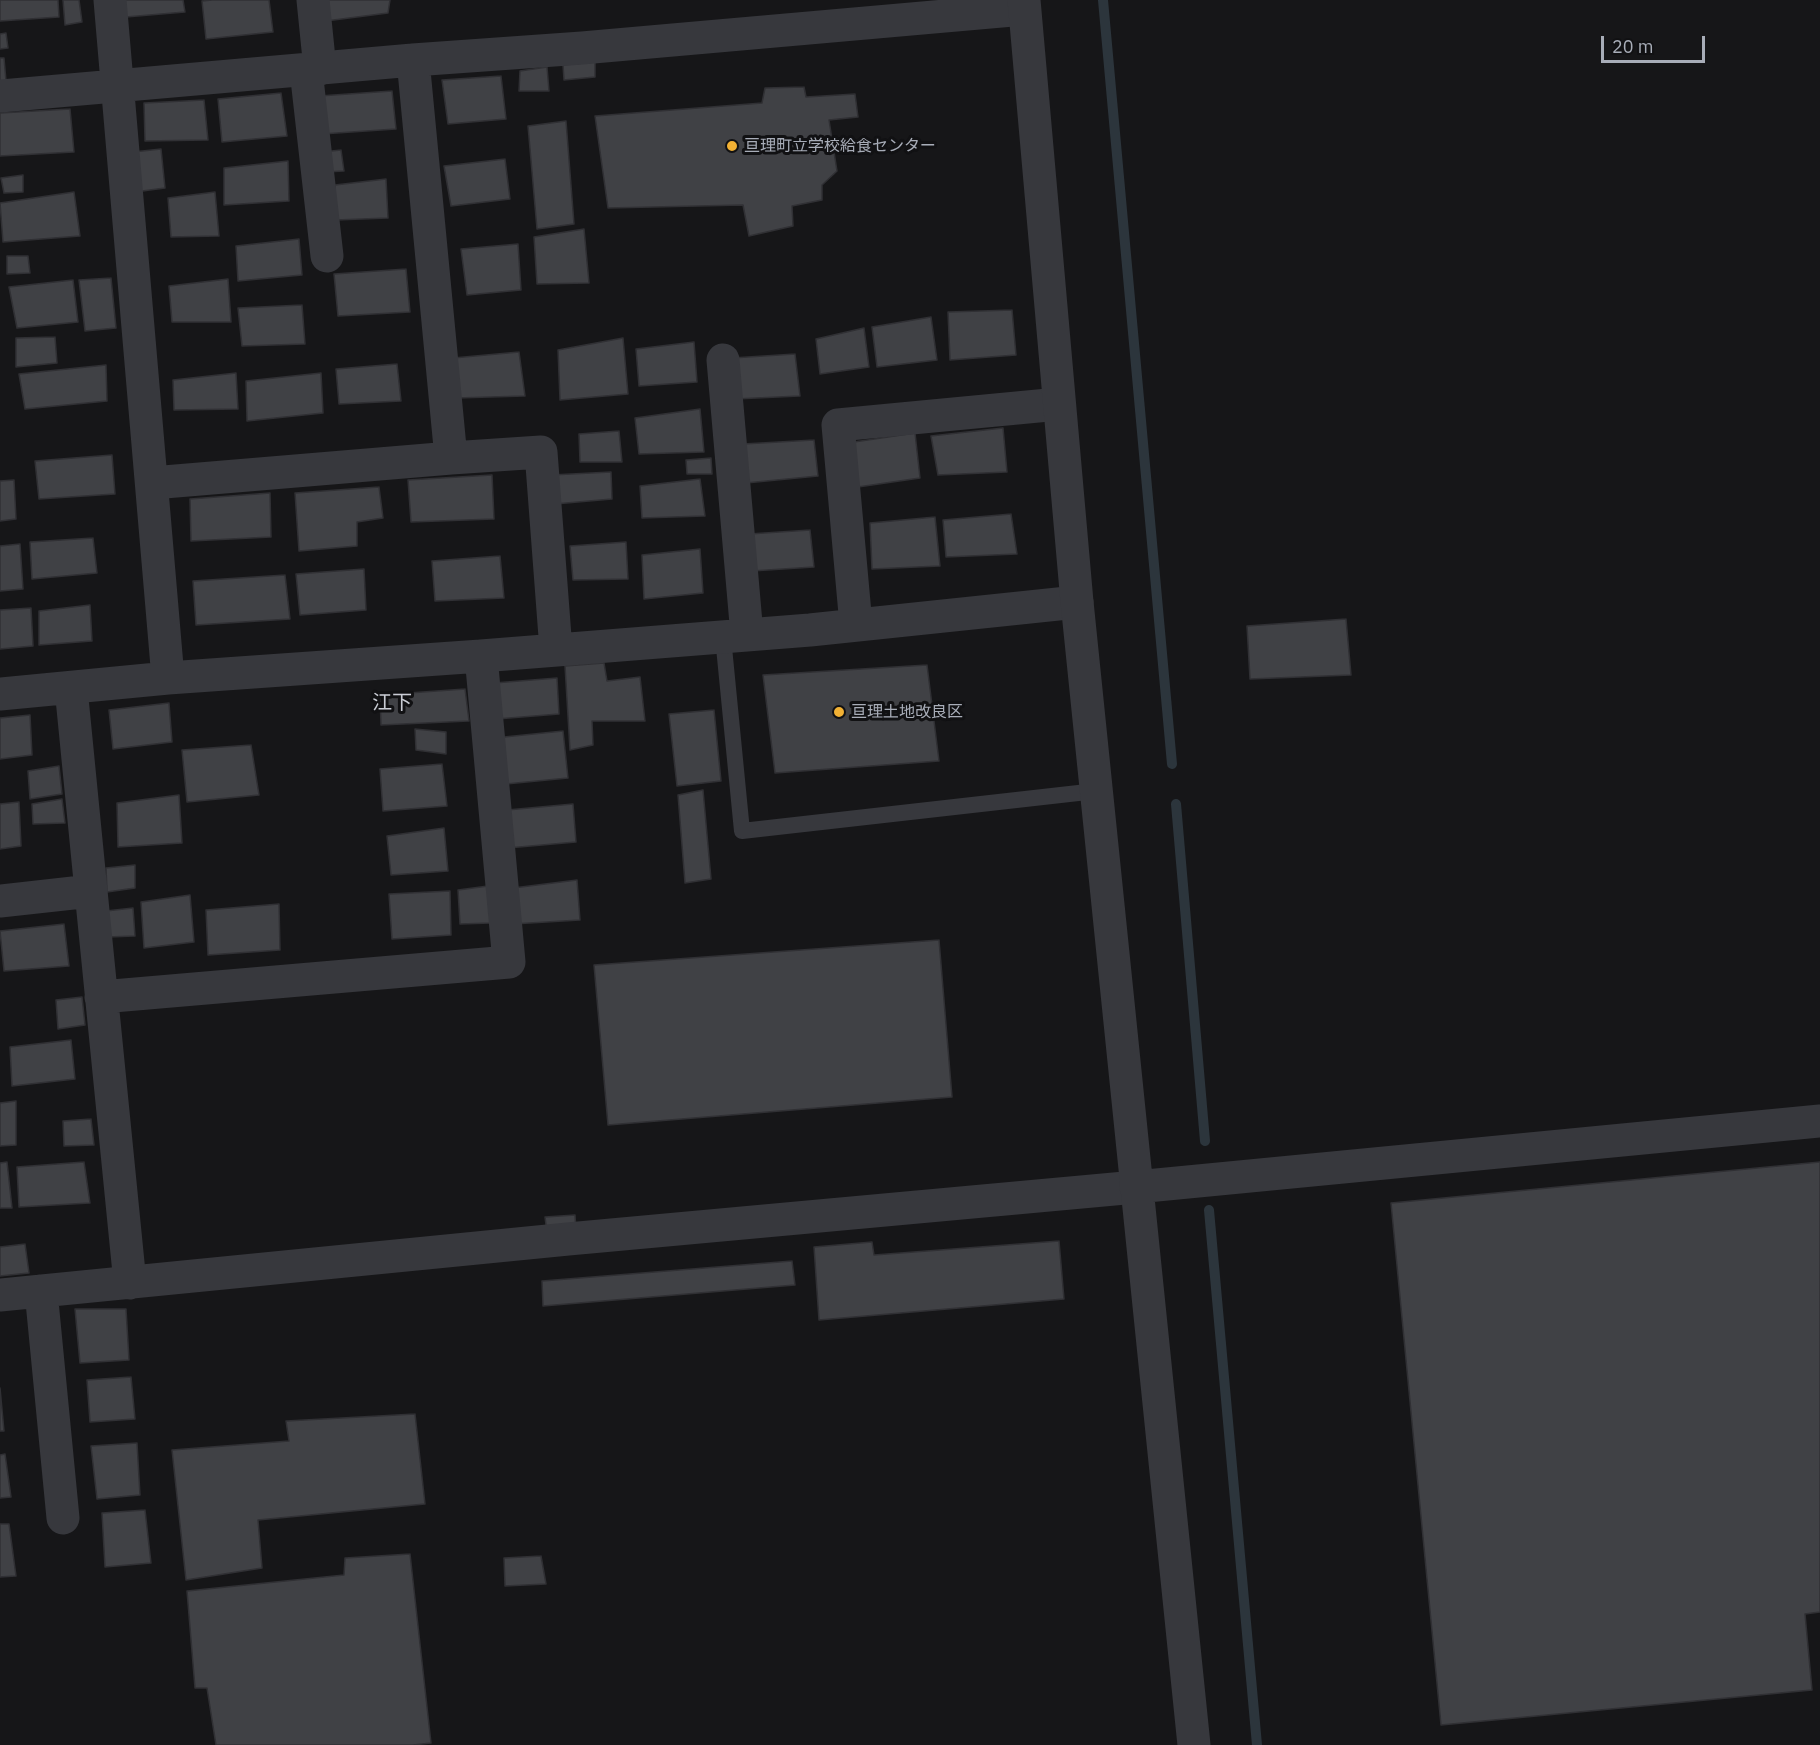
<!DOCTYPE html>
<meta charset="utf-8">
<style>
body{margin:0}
#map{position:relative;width:1820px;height:1745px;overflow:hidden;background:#161618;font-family:"IBM Plex Sans",sans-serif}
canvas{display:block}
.scale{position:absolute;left:1601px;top:36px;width:104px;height:27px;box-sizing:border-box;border:3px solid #a8adb8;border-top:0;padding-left:8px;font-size:18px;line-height:21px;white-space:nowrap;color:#a8adb8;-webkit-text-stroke:4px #111113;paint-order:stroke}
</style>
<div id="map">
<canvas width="1820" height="1745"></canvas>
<div class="scale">20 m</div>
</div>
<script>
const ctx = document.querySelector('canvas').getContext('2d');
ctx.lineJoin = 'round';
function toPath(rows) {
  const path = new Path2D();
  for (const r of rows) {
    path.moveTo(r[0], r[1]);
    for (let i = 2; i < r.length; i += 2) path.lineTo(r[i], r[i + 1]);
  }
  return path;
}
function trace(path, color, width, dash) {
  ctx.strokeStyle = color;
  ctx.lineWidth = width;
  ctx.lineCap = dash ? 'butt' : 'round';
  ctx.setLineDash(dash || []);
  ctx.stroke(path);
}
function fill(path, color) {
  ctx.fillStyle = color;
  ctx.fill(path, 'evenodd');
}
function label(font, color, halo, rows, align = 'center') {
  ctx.font = font + ' "IBM Plex Sans","Noto Sans JP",sans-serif';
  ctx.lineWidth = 6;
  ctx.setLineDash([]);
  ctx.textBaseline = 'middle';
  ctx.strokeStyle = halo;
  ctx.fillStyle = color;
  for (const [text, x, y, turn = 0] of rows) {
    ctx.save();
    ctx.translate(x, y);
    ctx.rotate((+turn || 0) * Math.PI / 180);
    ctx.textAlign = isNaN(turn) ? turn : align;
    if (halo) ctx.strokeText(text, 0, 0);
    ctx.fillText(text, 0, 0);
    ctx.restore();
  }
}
trace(toPath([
 [1103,0,1172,764],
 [1176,804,1205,1141],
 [1209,1210,1257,1745]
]), '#2c353c', 10);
const building = toPath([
 [0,0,58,0,59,17,0,21,0,0],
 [63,0,79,0,82,22,65,25,63,0],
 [125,0,183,0,185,12,126,17,125,0],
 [212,0,269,0,273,32,206,39,202,1,212,0],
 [324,0,390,0,388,13,326,21,324,0],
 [6,33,8,48,0,49,0,34,6,33],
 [0,58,4,58,6,81,0,81,0,58],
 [595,62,595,77,564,80,563,65,595,62],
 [547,67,549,91,519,91,520,71,547,67],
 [501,76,506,119,448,124,442,80,501,76],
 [804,87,806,97,855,94,858,117,829,120,837,171,822,185,822,200,792,206,793,226,749,236,743,205,608,208,595,116,762,103,765,88,804,87],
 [392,91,396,129,322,134,319,96,392,91],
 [281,93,287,136,222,142,218,99,281,93],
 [204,100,208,140,145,141,144,103,204,100],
 [70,109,74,152,0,156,0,113,70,109],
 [566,121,574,224,537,229,528,126,566,121],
 [161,149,165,188,135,192,133,152,161,149],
 [341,150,344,171,325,172,322,152,341,150],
 [505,159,510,199,451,206,444,166,505,159],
 [288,161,289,201,224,205,224,168,288,161],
 [23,175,23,192,4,193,1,178,23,175],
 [386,179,388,218,336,220,335,185,386,179],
 [74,192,80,236,3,242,0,203,74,192],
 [215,192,219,236,171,237,168,198,215,192],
 [584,229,589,283,537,284,534,237,584,229],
 [299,239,302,275,238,281,236,246,299,239],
 [518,244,521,290,467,295,461,249,518,244],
 [7,256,28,256,30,273,7,274,7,256],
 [406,269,410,312,338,316,334,274,406,269],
 [111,278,116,328,85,331,79,280,111,278],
 [228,279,231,322,172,322,169,286,228,279],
 [73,280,78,322,17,328,9,287,73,280],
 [302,305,305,344,242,346,238,308,302,305],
 [1012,310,1016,355,950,360,948,312,1012,310],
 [931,317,937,360,877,367,872,327,931,317],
 [864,328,869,367,820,374,816,339,864,328],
 [55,337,57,363,16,367,16,338,55,337],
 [623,338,628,394,560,400,558,350,623,338],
 [694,342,697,382,639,386,636,349,694,342],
 [519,352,525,396,456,398,453,358,519,352],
 [795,354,800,396,735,399,732,358,795,354],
 [397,364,401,401,339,404,336,369,397,364],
 [106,365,107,401,25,409,19,374,106,365],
 [236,373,238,409,174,410,173,380,236,373],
 [321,373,323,413,247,421,246,381,321,373],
 [700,409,704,452,639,454,635,418,700,409],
 [1003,428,1007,472,938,475,931,436,1003,428],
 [619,431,622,462,580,462,579,434,619,431],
 [915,433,920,478,858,487,854,442,915,433],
 [814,440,818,476,746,483,743,444,814,440],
 [112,455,115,494,39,499,35,461,112,455],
 [711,458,712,474,687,474,686,460,711,458],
 [611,472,612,499,555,504,551,475,611,472],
 [492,475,494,519,411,522,408,480,492,475],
 [700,479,705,516,642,518,640,486,700,479],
 [14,480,16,519,0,521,0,481,14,480],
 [379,487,383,518,357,522,357,546,299,551,295,493,379,487],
 [270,493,271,537,191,541,190,499,270,493],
 [1011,514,1017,554,946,557,943,520,1011,514],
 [935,517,940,566,872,569,870,523,935,517],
 [810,530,814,567,752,571,749,534,810,530],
 [93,538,97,573,32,579,30,542,93,538],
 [626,542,628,579,573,580,570,546,626,542],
 [20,544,23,589,0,591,0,546,20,544],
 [700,549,703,593,644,599,642,555,700,549],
 [500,556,504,598,435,601,432,561,500,556],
 [364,569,366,610,300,615,296,574,364,569],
 [285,575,290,619,196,625,193,581,285,575],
 [90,605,92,641,39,645,39,611,90,605],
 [31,608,33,646,0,649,0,610,31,608],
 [1346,619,1351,675,1250,679,1247,626,1346,619],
 [604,663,607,681,640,677,645,721,592,721,593,745,570,750,565,666,604,663],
 [927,665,939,761,775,773,763,675,927,665],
 [557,678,559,714,497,719,494,683,557,678],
 [465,689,469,721,381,725,380,695,465,689],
 [169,703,172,742,113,749,109,710,169,703],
 [714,710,721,781,677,786,669,714,714,710],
 [30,715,32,755,0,759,0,718,30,715],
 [415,729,446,732,446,754,416,750,415,729],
 [563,731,568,778,506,784,504,737,563,731],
 [251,745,259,795,187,802,182,750,251,745],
 [442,764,447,806,383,811,380,769,442,764],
 [59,766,62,794,30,799,28,771,59,766],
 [703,790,711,879,685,883,678,795,703,790],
 [179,795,182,843,118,847,117,803,179,795],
 [62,799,65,823,33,824,32,804,62,799],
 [19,802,21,846,0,849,0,804,19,802],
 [573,804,576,842,508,848,507,810,573,804],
 [444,828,448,871,391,875,387,836,444,828],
 [135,865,135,888,107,892,106,868,135,865],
 [577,880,580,920,513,924,513,888,577,880],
 [488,886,491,923,460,924,458,890,488,886],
 [450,891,451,935,392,939,389,894,450,891],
 [190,895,194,942,144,948,141,902,190,895],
 [279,904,280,950,208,955,206,910,279,904],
 [133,908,135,936,108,937,106,911,133,908],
 [64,924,69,966,4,971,0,931,64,924],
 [939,940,952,1097,608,1125,594,965,939,940],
 [82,997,85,1025,58,1029,56,1000,82,997],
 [71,1040,75,1079,12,1086,10,1047,71,1040],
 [16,1101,16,1145,0,1146,0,1103,16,1101],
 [91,1119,94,1145,64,1146,63,1121,91,1119],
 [7,1162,12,1208,0,1208,0,1163,7,1162],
 [84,1162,90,1203,19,1207,17,1167,84,1162],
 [1820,1162,1820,1612,1805,1614,1812,1690,1441,1725,1391,1203,1820,1162],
 [575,1215,576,1231,547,1233,545,1217,575,1215],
 [1059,1241,1064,1299,819,1320,814,1247,872,1242,874,1255,1059,1241],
 [25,1244,29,1273,0,1276,0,1247,25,1244],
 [792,1261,795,1285,543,1306,542,1281,792,1261],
 [75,1309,126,1309,129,1360,80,1363,75,1309],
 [131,1377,135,1419,90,1422,87,1380,131,1377],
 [0,1388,4,1431,0,1431,0,1388],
 [415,1414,425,1504,258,1520,262,1568,186,1580,172,1450,289,1441,286,1421,415,1414],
 [137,1443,140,1495,97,1499,91,1446,137,1443],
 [5,1454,11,1497,0,1498,0,1455,5,1454],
 [145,1510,151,1563,105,1567,102,1513,145,1510],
 [0,1524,9,1524,16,1576,0,1577,0,1524],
 [410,1554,431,1743,413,1745,216,1745,207,1688,195,1688,187,1591,344,1575,345,1558,410,1554],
 [541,1556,546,1584,505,1586,504,1558,541,1556]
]);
fill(building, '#404145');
trace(building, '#303034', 1.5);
trace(toPath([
 [723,637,742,831,1096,791]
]), '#37383d', 16);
trace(toPath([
 [110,0,168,678],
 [313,0,320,69],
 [306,70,327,256],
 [0,96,413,60,582,48,1024,9],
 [723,360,747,635],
 [451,458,541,452,556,650],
 [152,483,451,458,413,60],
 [856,625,838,425,1059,404],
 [0,694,168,678,481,656,810,630,1077,602],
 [91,891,130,1283],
 [0,901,91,891,71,688],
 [101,997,509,962,481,656],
 [41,1291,63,1518],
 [0,1295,568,1239,1136,1187]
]), '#37383d', 33);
trace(toPath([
 [1024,0,1077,602,1194,1745],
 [1136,1187,1820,1121]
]), '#37383d', 33);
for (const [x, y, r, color] of [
 [732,146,6,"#f2b134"],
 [839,712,6,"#f2b134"]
]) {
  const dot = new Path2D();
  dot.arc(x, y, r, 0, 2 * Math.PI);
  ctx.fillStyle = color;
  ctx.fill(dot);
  trace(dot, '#111113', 2);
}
label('16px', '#a8adb8', '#111113', [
 ["亘理町立学校給食センター",744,146],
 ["亘理土地改良区",851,712]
], 'left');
label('20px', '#c9ccd4', '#111113', [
 ["江下",392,703]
]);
</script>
